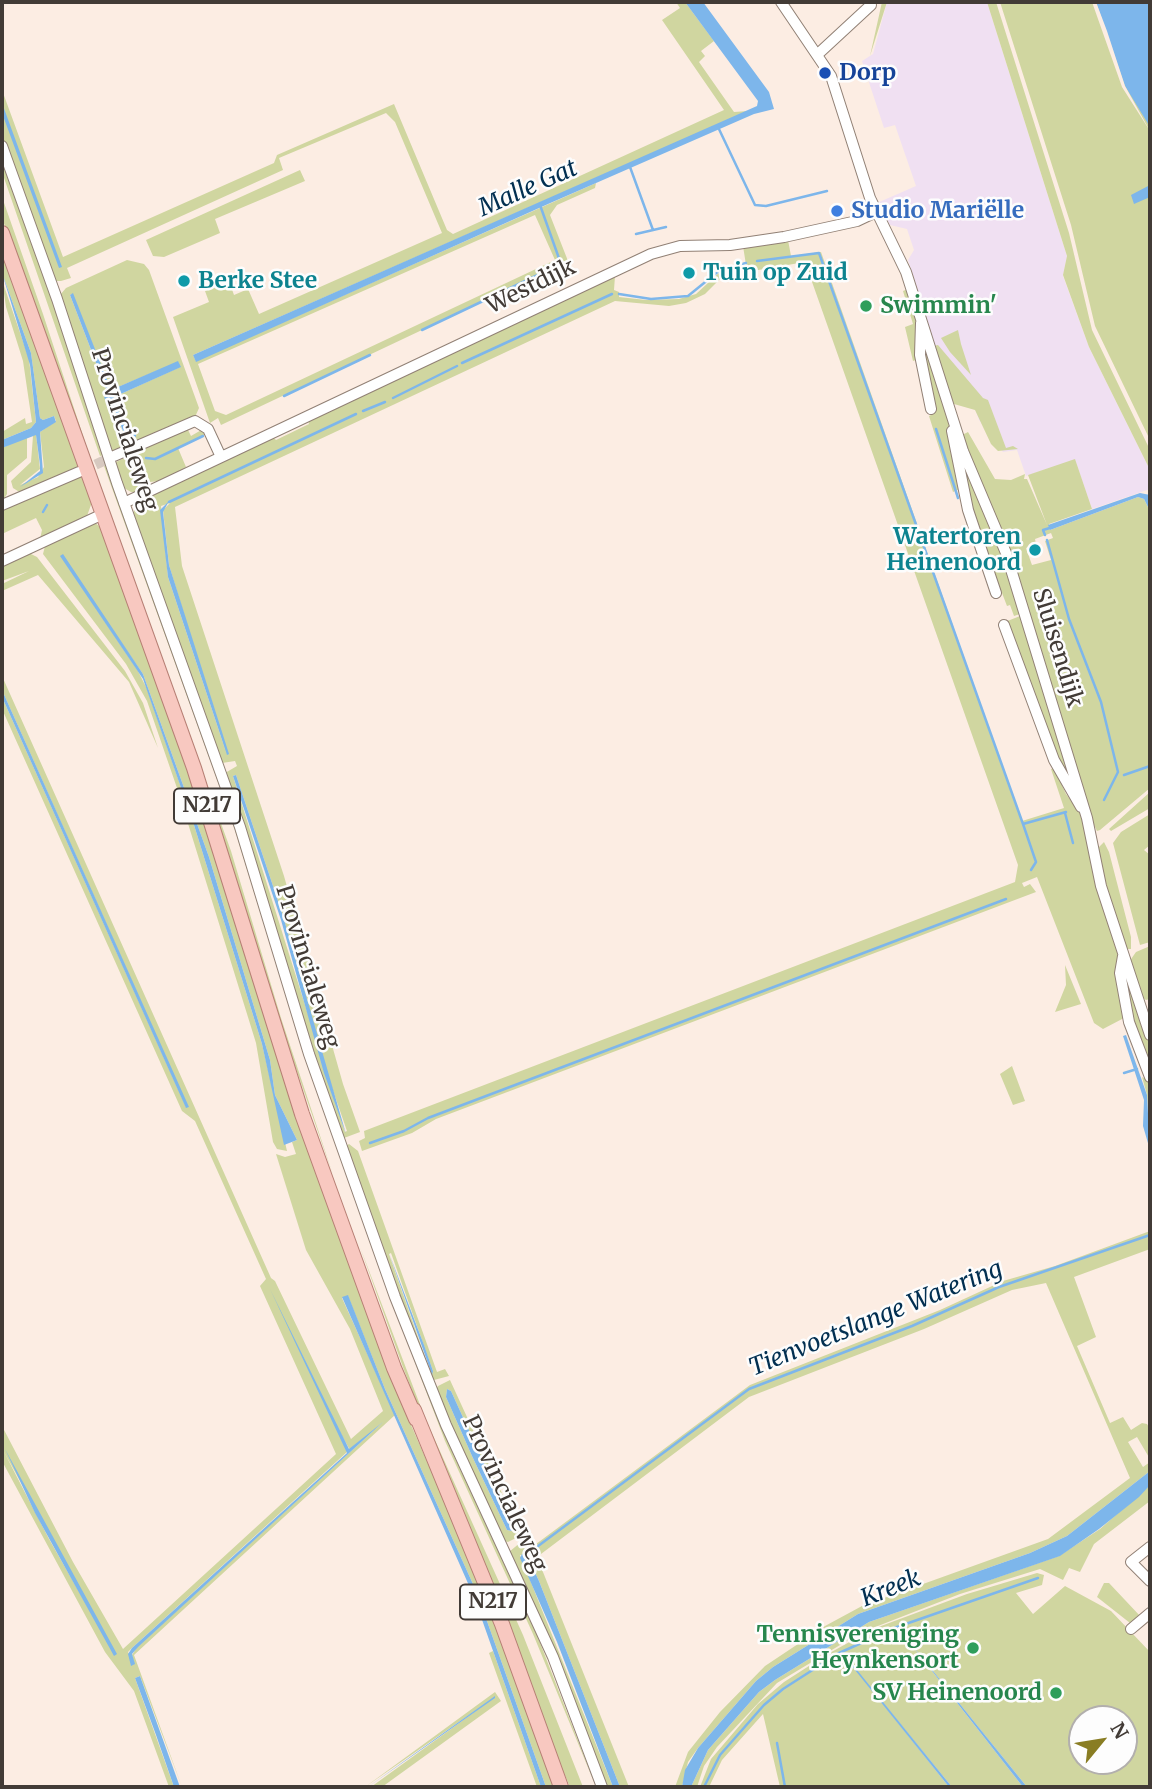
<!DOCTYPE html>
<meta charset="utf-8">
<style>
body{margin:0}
#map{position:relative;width:1152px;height:1789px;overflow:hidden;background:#fcede3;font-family:Merriweather,serif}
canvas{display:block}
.frame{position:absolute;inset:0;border:4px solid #423b36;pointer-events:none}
.north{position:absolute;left:1068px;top:1705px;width:70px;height:70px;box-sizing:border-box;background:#fdfdfd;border:2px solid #b2afad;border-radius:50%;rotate:60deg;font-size:19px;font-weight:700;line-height:28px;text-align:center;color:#423b36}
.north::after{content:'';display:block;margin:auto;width:24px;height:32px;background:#897d23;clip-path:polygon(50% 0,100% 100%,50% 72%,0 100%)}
</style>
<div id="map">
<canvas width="1152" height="1789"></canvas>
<div class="frame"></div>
<div class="north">N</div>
</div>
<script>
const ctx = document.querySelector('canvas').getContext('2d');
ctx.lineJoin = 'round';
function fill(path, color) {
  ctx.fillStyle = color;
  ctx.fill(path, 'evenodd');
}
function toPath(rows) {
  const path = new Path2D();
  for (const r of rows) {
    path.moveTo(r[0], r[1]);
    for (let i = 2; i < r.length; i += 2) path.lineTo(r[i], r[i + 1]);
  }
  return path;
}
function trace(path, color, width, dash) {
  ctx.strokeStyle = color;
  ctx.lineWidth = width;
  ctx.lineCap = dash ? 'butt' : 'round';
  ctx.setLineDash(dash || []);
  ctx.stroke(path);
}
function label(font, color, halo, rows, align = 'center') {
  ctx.font = font + ' Merriweather,serif';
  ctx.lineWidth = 5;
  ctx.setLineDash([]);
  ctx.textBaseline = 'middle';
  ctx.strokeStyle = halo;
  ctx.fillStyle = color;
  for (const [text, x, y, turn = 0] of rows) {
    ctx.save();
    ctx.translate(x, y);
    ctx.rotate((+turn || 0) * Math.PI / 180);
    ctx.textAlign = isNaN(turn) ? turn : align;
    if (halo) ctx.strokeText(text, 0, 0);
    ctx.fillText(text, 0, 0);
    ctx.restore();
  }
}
fill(toPath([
 [887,2,987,2,1067,256,1063,276,1089,347,1150,470,1150,489,1092,509,1075,460,1026,476,1017,450,1003,452,979,420,975,409,953,402,908,260,914,250,907,229,890,225,877,203,916,186,895,125,884,128,862,61,873,54]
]), '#f0e0f2');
fill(toPath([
 [676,2,685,2,714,41,701,51,705,56,699,62,734,112,748,111,193,355,196,361,596,183,595,188,557,205,550,215,568,261,221,425,218,418,210,423,173,317,209,302,205,291,229,281,234,295,248,289,259,314,442,233,395,122,386,113,279,158,283,170,67,268,71,278,61,281,56,281,2,135,2,90,63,257,274,163,277,155,394,104,447,230,453,234,724,110,662,20,680,8],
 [535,215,555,260,226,415,215,411,198,364],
 [883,2,887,2,870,56,882,2],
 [987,2,996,2,1069,233,1092,330,1150,450,1150,470,1089,347,1063,275,1067,256],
 [1000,2,1148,2,1150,7,1150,440,1095,326,1071,225],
 [2,157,44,275,103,455,100,456,2,172],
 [300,170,305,181,215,219,220,233,164,257,153,256,146,240],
 [2,197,43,314,91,460,2,218],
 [788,240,791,256,821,252,1022,821,1064,808,1051,769,1054,768,1066,794,1084,818,1118,956,1124,1018,1103,1029,1094,1023,1037,877,1022,883,1024,887,1030,884,1036,892,436,1119,412,1133,362,1151,359,1141,365,1138,364,1131,1015,882,1018,865,805,262,723,276,705,294,686,303,669,306,615,301,175,507,182,566,284,876,343,1084,360,1132,344,1138,316,1066,225,773,237,766,235,761,222,763,133,514,136,505,139,501,273,437,276,440,309,424,308,420,615,276,614,290,619,292,619,297,646,300,679,299,696,294,721,271,746,265,743,246],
 [170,503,163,510,169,565,227,755,168,577,161,506],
 [236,775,283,916,329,1079,347,1131,345,1132,233,776],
 [2,246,80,467,21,493,13,488,11,481,31,462,33,436,36,434,40,469,20,485,38,477,44,467,40,432,56,421,54,416,43,420,40,418,31,353,2,273],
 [127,260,144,264,149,270,199,408,195,417,113,453,110,451,60,295,66,288],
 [72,294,111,390,178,362,180,367,114,397,124,425,136,437,122,430,109,398,104,396,108,394,70,295],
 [2,280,29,359,36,422,31,428,2,440,2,432,25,418,26,424,32,422,23,361,6,307],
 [908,289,917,319,919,359,913,361,905,327,913,324,903,291],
 [958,330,961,344,971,375,950,352,941,338],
 [921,332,949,424,960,489,953,492,929,416,935,413,929,398],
 [938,345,983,398,988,400,1006,448,1013,446,1018,449,998,451,991,444,975,410,954,404,933,346],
 [187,428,191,436,203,429,206,434,178,448,186,467,161,481,149,482,139,492,131,492,124,488,114,463],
 [968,432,995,479,1011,480,1025,474,1024,479,1027,479,1047,525,1028,475,1075,459,1092,509,1049,524,1050,530,1138,497,1144,499,1150,511,1150,788,1100,830,1097,831,1091,819,962,435],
 [1051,533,1053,538,1045,541,1051,560,1032,565,1026,548,1036,544,1035,539],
 [27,436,27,458,7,475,7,494,2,502,2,448],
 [964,462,999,543,1020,614,1014,616,1010,605,1007,606,969,507],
 [107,465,234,824,300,1041,233,824,104,466],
 [94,471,231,851,281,1018,333,1175,284,1034,202,774],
 [83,475,92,502,87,516,40,539,42,530,36,518,2,534,2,511,7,507],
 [94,522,104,530,174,723,375,1326,387,1370,477,1576,556,1787,546,1787,477,1593,385,1389,348,1296,342,1298,395,1415,134,1655,182,1787,140,1676,135,1678,174,1787,169,1787,134,1691,105,1652,2,1461,2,1426,73,1562,123,1649,336,1454,260,1286,266,1279,195,1121,182,1111,2,709,2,697,186,1107,188,1107,2,690,2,676,271,1278,275,1281,351,1439,383,1411,350,1329,306,1250,276,1154,285,1157,296,1154,292,1142,297,1140,275,1095,270,1060,209,857,143,674,61,556,138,671,147,689,194,825,262,1044,287,1151,277,1149,273,1142,256,1043,177,788,147,701,126,664,43,554,45,546],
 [333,1420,350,1450,383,1422,137,1647,132,1655,134,1664,128,1652,132,1648,347,1452],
 [3,1450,82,1594,115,1655,49,1539],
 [27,552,37,557,125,671,143,703,158,748,129,682,38,575,2,591,2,584,29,571,2,581,2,564],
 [1020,616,1079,800,1064,778,1005,622],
 [1150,792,1150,808,1111,831,1109,829],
 [1150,814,1150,845,1144,850,1150,855,1150,942,1140,945,1113,843,1121,832],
 [1104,842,1109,852,1131,937,1131,949,1125,949,1105,886,1098,848],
 [1150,946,1150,999,1146,1000,1142,997,1129,962,1136,952],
 [1065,965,1081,1004,1055,1012,1066,985],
 [1125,972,1150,1045,1150,1072,1131,1023],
 [1012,1066,1025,1101,1013,1105,1000,1074],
 [1142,1077,1147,1080,1150,1089,1150,1141,1147,1095],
 [349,1144,358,1151,437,1372,445,1369,449,1376,434,1380,430,1378,346,1146],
 [391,1253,433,1371,431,1374,389,1254],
 [1150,1231,1150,1249,1074,1277,1096,1337,1077,1346,1110,1423,1123,1417,1131,1430,1142,1423,1147,1424,1150,1429,1150,1459,1137,1437,1128,1442,1143,1467,1150,1462,1150,1471,1067,1536,1030,1553,858,1614,773,1667,756,1681,698,1748,688,1762,682,1787,675,1787,688,1752,720,1712,765,1666,825,1626,862,1606,1048,1539,1130,1478,1046,1283,1012,1290,924,1329,749,1397,537,1557,629,1787,620,1787,539,1581,527,1555,520,1555,613,1787,606,1787,509,1552,521,1542,518,1537,508,1542,504,1541,435,1390,438,1386,450,1380,528,1550,750,1385,940,1310,1003,1281,1055,1266],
 [447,1389,451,1391,513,1527,512,1531,507,1530,472,1456,446,1397],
 [360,1247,425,1418,523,1635,583,1787,570,1787,553,1748,404,1370],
 [406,1339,454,1456,537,1635,596,1787,533,1634,445,1441],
 [1150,1485,1150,1501,1094,1544,1080,1572,1069,1568,1063,1580,1040,1569,960,1594,860,1633,777,1683,717,1747,704,1766,697,1787,691,1787,708,1750,759,1692,775,1680,869,1622,1059,1556,1100,1529],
 [1037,1573,1044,1575,1042,1585,1016,1593,1033,1614,1065,1586,1111,1611,1150,1652,1150,1787,1027,1787,907,1639,1023,1787,952,1787,852,1665,949,1787,780,1787,763,1714,722,1760,709,1787,700,1787,711,1759,758,1704,784,1682,826,1655,873,1629,967,1594],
 [1082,1719,1124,1719,1124,1761,1082,1761],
 [1104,1583,1109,1583,1141,1617,1130,1623,1097,1597],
 [493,1651,541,1787,537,1787,489,1653],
 [495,1692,501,1701,382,1787,371,1787,495,1697,365,1787]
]), '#d0d6a0');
fill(toPath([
 [685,2,703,2,769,92,774,109,754,114,548,204,196,362,193,355,757,106,758,101],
 [1096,2,1150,2,1150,127,1125,86],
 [2,103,62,267,59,268,2,113],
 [1150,185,1150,197,1134,204,1131,195],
 [2,273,31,353,40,418,43,420,54,416,56,422,40,432,43,473,20,487,40,471,40,465,36,435,2,448,2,440,31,428,36,422,30,365],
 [73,293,111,390,178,361,181,367,114,397,124,425,136,433,136,437,123,431,110,398,105,400,104,396,108,394,70,295],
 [1140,493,1150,495,1150,511,1144,499,1138,497,1050,530,1048,525],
 [169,501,163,512,169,565,229,754,227,755,168,577,160,510],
 [63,554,143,674,209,857,270,1060,275,1095,297,1140,284,1145,262,1044,194,825,143,679,60,556],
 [2,690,189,1107,186,1108,2,697],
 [236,775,283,916,346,1134,324,1073,281,920,233,776],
 [1126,1035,1147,1095,1150,1150,1143,1126,1144,1100,1123,1036],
 [389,1253,424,1345,433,1371,432,1375],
 [270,1289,349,1449,383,1422,138,1647,132,1654,135,1664,131,1666,128,1654,132,1648,347,1453],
 [348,1295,385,1389,477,1593,546,1787,541,1787,474,1597,342,1297],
 [447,1389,451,1391,513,1527,512,1531,507,1530,472,1456,446,1397],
 [5,1449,117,1654,114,1656,35,1513],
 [1150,1471,1150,1485,1139,1497,1099,1529,1060,1556,869,1622,775,1680,759,1692,708,1750,691,1787,682,1787,685,1770,698,1748,756,1681,773,1667,858,1614,1030,1553,1067,1536],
 [522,1554,527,1555,539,1581,620,1787,613,1787,557,1642,520,1558],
 [907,1639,955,1698,1027,1787,1023,1787],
 [851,1665,853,1665,952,1787,949,1787],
 [140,1676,180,1787,174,1787,156,1735,135,1678],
 [495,1696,495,1698,368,1787]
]), '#7db6eb');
fill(toPath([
 [1092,2,1096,2,1107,31,1125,86,1150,131,1122,87]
]), '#fcede3');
trace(toPath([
 [718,127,755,205,766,206,827,191],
 [630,167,653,230],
 [636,234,666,227],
 [757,261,819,253,1023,824],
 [619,294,651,299,688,296,720,270,746,263],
 [422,330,561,264,540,205],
 [462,363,612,294],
 [284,396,370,355],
 [393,398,457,366],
 [363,411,385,402],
 [936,429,958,498],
 [146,458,155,459,203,436],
 [169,502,356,414],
 [43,512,47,505],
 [1045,535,1043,530,1053,527],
 [1047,540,1069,619,1101,702,1118,772,1104,800],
 [1124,775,1150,766],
 [1065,813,1073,843],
 [1031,870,1036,862,1023,824,1066,812],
 [1124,1073,1137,1069],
 [370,1143,404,1131,428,1118,1006,899],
 [526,1555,749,1389,912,1326,999,1287,1150,1235],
 [777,1743,785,1787],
 [704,1787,720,1755,764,1705,783,1689,839,1653,897,1627,1038,1578]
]), '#7db6eb', 2.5);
trace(toPath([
 [82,471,114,456]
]), '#d7c9c0', 10, [10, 5]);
const minor = toPath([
 [781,2,831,76,870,198,906,272,963,451,1006,553,1087,818,1101,886,1150,1035],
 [818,54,871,5],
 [2,146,57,299,117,483,240,827,309,1054,395,1297,446,1425,553,1657,602,1787],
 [921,323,920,355,931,409],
 [952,431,968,510,996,593],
 [114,456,195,421,208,429,221,457],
 [124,503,651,254,680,246,730,245,784,237,857,221,876,212],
 [2,505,79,472],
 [2,561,103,514],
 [1004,625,1054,760,1081,807],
 [1123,956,1120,973,1129,1022,1150,1077],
 [1150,1547,1131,1562,1150,1581],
 [1131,1629,1150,1613]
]);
const major = toPath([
 [2,233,194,768,302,1114,394,1368,416,1419],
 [414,1410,502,1624,561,1787]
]);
trace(minor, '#918075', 12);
trace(major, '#b67f74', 16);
trace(minor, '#fff', 10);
trace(major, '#f8c8c0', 14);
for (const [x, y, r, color] of [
 [825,73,7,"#1a4fb4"],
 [837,211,7,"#3f7fe0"],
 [689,273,7,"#0f9aa8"],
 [184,281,7,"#0f9aa8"],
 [866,306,7,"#2e9e5b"],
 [1035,550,7,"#0f9aa8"],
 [973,1648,7,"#2e9e5b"],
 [1056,1693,7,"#2e9e5b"]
]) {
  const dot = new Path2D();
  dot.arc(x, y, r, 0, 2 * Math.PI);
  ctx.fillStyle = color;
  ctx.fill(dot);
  trace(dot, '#fdfdfd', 2.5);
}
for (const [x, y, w] of [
 [207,806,66],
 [493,1602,66]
]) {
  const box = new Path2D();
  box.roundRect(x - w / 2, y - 17.5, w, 35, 5);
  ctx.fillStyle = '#fdfdfd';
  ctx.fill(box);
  trace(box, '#423b36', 2);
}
label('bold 21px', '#423b36', null, [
 ["N217",207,806],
 ["N217",493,1602]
]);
label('bold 23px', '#164399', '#fdfdfd', [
 ["Dorp",839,73]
], 'left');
label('bold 23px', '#366cbe', '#fdfdfd', [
 ["Studio Mariëlle",851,211]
], 'left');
label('bold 23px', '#0d838f', '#fdfdfd', [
 ["Tuin op Zuid",703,273],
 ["Berke Stee",198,281],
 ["Watertoren",1021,537,"right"],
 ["Heinenoord",1021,563,"right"]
], 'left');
label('23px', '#423b36', '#fdfdfd', [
 ["Westdijk",531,287,-26],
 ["Provincialeweg",124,430,72],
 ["Sluisendijk",1057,648,73],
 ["Provincialeweg",307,967,73],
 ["Provincialeweg",504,1494,65]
]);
label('bold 23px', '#27864d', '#fdfdfd', [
 ["Swimmin'",880,306,"left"],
 ["Tennisvereniging",959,1635],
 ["Heynkensort",959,1661],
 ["SV Heinenoord",1042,1693]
], 'right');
label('italic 24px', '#022f51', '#fdfdfd', [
 ["Malle Gat",528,189,-24],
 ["Tienvoetslange Watering",876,1319,-22],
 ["Kreek",891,1589,-22]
]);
</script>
